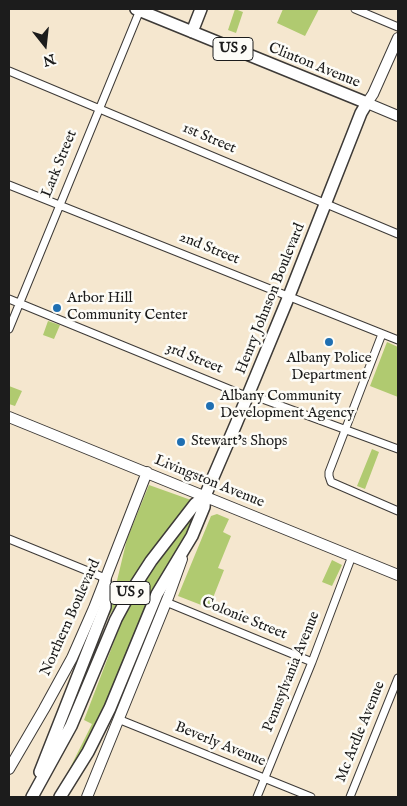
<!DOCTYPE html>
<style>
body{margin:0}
#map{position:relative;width:407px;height:806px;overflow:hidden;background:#f5e7cf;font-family:"IM FELL English",serif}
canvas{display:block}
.frame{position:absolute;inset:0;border:10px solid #1c1c1c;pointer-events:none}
.north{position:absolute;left:20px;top:20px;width:50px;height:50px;-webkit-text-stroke:4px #fdfcf7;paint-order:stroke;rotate:164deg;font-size:14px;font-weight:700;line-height:20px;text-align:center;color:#1c1c1c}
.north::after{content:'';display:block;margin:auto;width:18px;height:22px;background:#1c1c1c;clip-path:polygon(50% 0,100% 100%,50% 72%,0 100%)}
</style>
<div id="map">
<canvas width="407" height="806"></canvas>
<div class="frame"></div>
<div class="north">N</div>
</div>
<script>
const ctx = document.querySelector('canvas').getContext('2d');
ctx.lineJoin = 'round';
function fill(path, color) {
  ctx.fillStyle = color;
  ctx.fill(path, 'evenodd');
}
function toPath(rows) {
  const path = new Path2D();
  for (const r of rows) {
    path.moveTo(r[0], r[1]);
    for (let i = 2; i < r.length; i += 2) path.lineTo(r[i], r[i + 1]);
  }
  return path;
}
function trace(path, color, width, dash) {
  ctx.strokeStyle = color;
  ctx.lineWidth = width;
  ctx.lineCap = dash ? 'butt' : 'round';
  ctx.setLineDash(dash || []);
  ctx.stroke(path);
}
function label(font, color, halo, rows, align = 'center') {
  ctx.font = font + ' "IM FELL English",serif';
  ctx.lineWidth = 5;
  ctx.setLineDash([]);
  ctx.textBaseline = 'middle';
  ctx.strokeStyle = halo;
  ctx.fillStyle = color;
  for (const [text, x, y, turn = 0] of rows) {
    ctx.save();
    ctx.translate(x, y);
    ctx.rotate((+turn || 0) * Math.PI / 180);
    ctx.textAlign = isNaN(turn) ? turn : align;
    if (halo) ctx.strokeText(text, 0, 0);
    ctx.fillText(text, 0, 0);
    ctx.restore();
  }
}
fill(toPath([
 [235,9,243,12,236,33,228,30],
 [283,9,319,9,305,36,277,23],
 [48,321,60,325,54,339,43,335],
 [387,342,398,347,398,397,370,386],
 [9,386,22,391,15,406,9,404],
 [372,449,379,452,365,489,357,486],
 [149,485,191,500,140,568,109,616,106,615,114,593,127,539],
 [198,507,189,531,149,597,101,717,86,746,62,784,92,724,84,720,125,613,136,593],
 [217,514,229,519,223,532,231,536,218,568,224,570,209,608,178,596,211,516],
 [332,560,342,565,332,586,322,582]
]), '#b0ca70');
const street = toPath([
 [355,9,398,27],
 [9,71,398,234],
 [9,185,398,340],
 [9,299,241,394,257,397,398,449],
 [9,329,140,10],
 [382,334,329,472,329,476,331,482,398,511],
 [9,539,105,578],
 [166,602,312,662],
 [118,719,311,797],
 [257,797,312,662,352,556],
 [350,797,398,678]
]);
const secondary = toPath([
 [398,38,373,94,367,103,398,116],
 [9,417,398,575],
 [9,769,44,709,72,658,94,608,147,472],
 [87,797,169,595,182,559]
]);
const primary = toPath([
 [192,32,201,9],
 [40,772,105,607,105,578],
 [32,797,71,726,116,619,129,595,151,561,195,504,205,496],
 [60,797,88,752,110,708,157,594,192,536,204,507,205,496,236,424,289,296,361,113,367,103,136,9]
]);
trace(street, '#3d3a37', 9);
trace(secondary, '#3d3a37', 12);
trace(primary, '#3d3a37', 14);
trace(street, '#fff', 7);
trace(secondary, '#fff', 10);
trace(primary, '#fff', 11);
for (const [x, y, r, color] of [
 [57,308,5,"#1f6fb2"],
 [329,342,5,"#1f6fb2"],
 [210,406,5,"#1f6fb2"],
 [181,442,5,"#1f6fb2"]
]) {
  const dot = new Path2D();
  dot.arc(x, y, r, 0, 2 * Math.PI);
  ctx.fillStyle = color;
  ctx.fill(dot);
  trace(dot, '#fdfcf7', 2);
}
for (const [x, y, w] of [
 [233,49,40],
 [130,593,40]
]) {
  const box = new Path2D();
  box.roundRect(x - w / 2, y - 11.5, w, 23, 4);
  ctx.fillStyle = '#fdfcf7';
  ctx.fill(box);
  trace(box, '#1c1c1c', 1);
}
label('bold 14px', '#1c1c1c', null, [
 ["US 9",233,49],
 ["US 9",130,593]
]);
label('15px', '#1c1c1c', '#fdfcf7', [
 ["Clinton Avenue",314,66,22],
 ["1st Street",209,139,23],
 ["Lark Street",60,164,-68],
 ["2nd Street",209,249,22],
 ["Henry Johnson Boulevard",271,299,-68],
 ["3rd Street",194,359,22],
 ["Livingston Avenue",209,482,22],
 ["Northern Boulevard",71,618,-66],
 ["Colonie Street",244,619,22],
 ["Pennsylvania Avenue",292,672,-68],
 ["Mc Ardle Avenue",361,732,-68],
 ["Beverly Avenue",220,745,22]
]);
label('15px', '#1c1c1c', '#fdfcf7', [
 ["Arbor Hill",67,299],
 ["Community Center",67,316],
 ["Albany Police",329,359,"center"],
 ["Department",329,376,"center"],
 ["Albany Community",220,397],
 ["Development Agency",220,414],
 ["Stewart's Shops",191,442]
], 'left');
</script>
